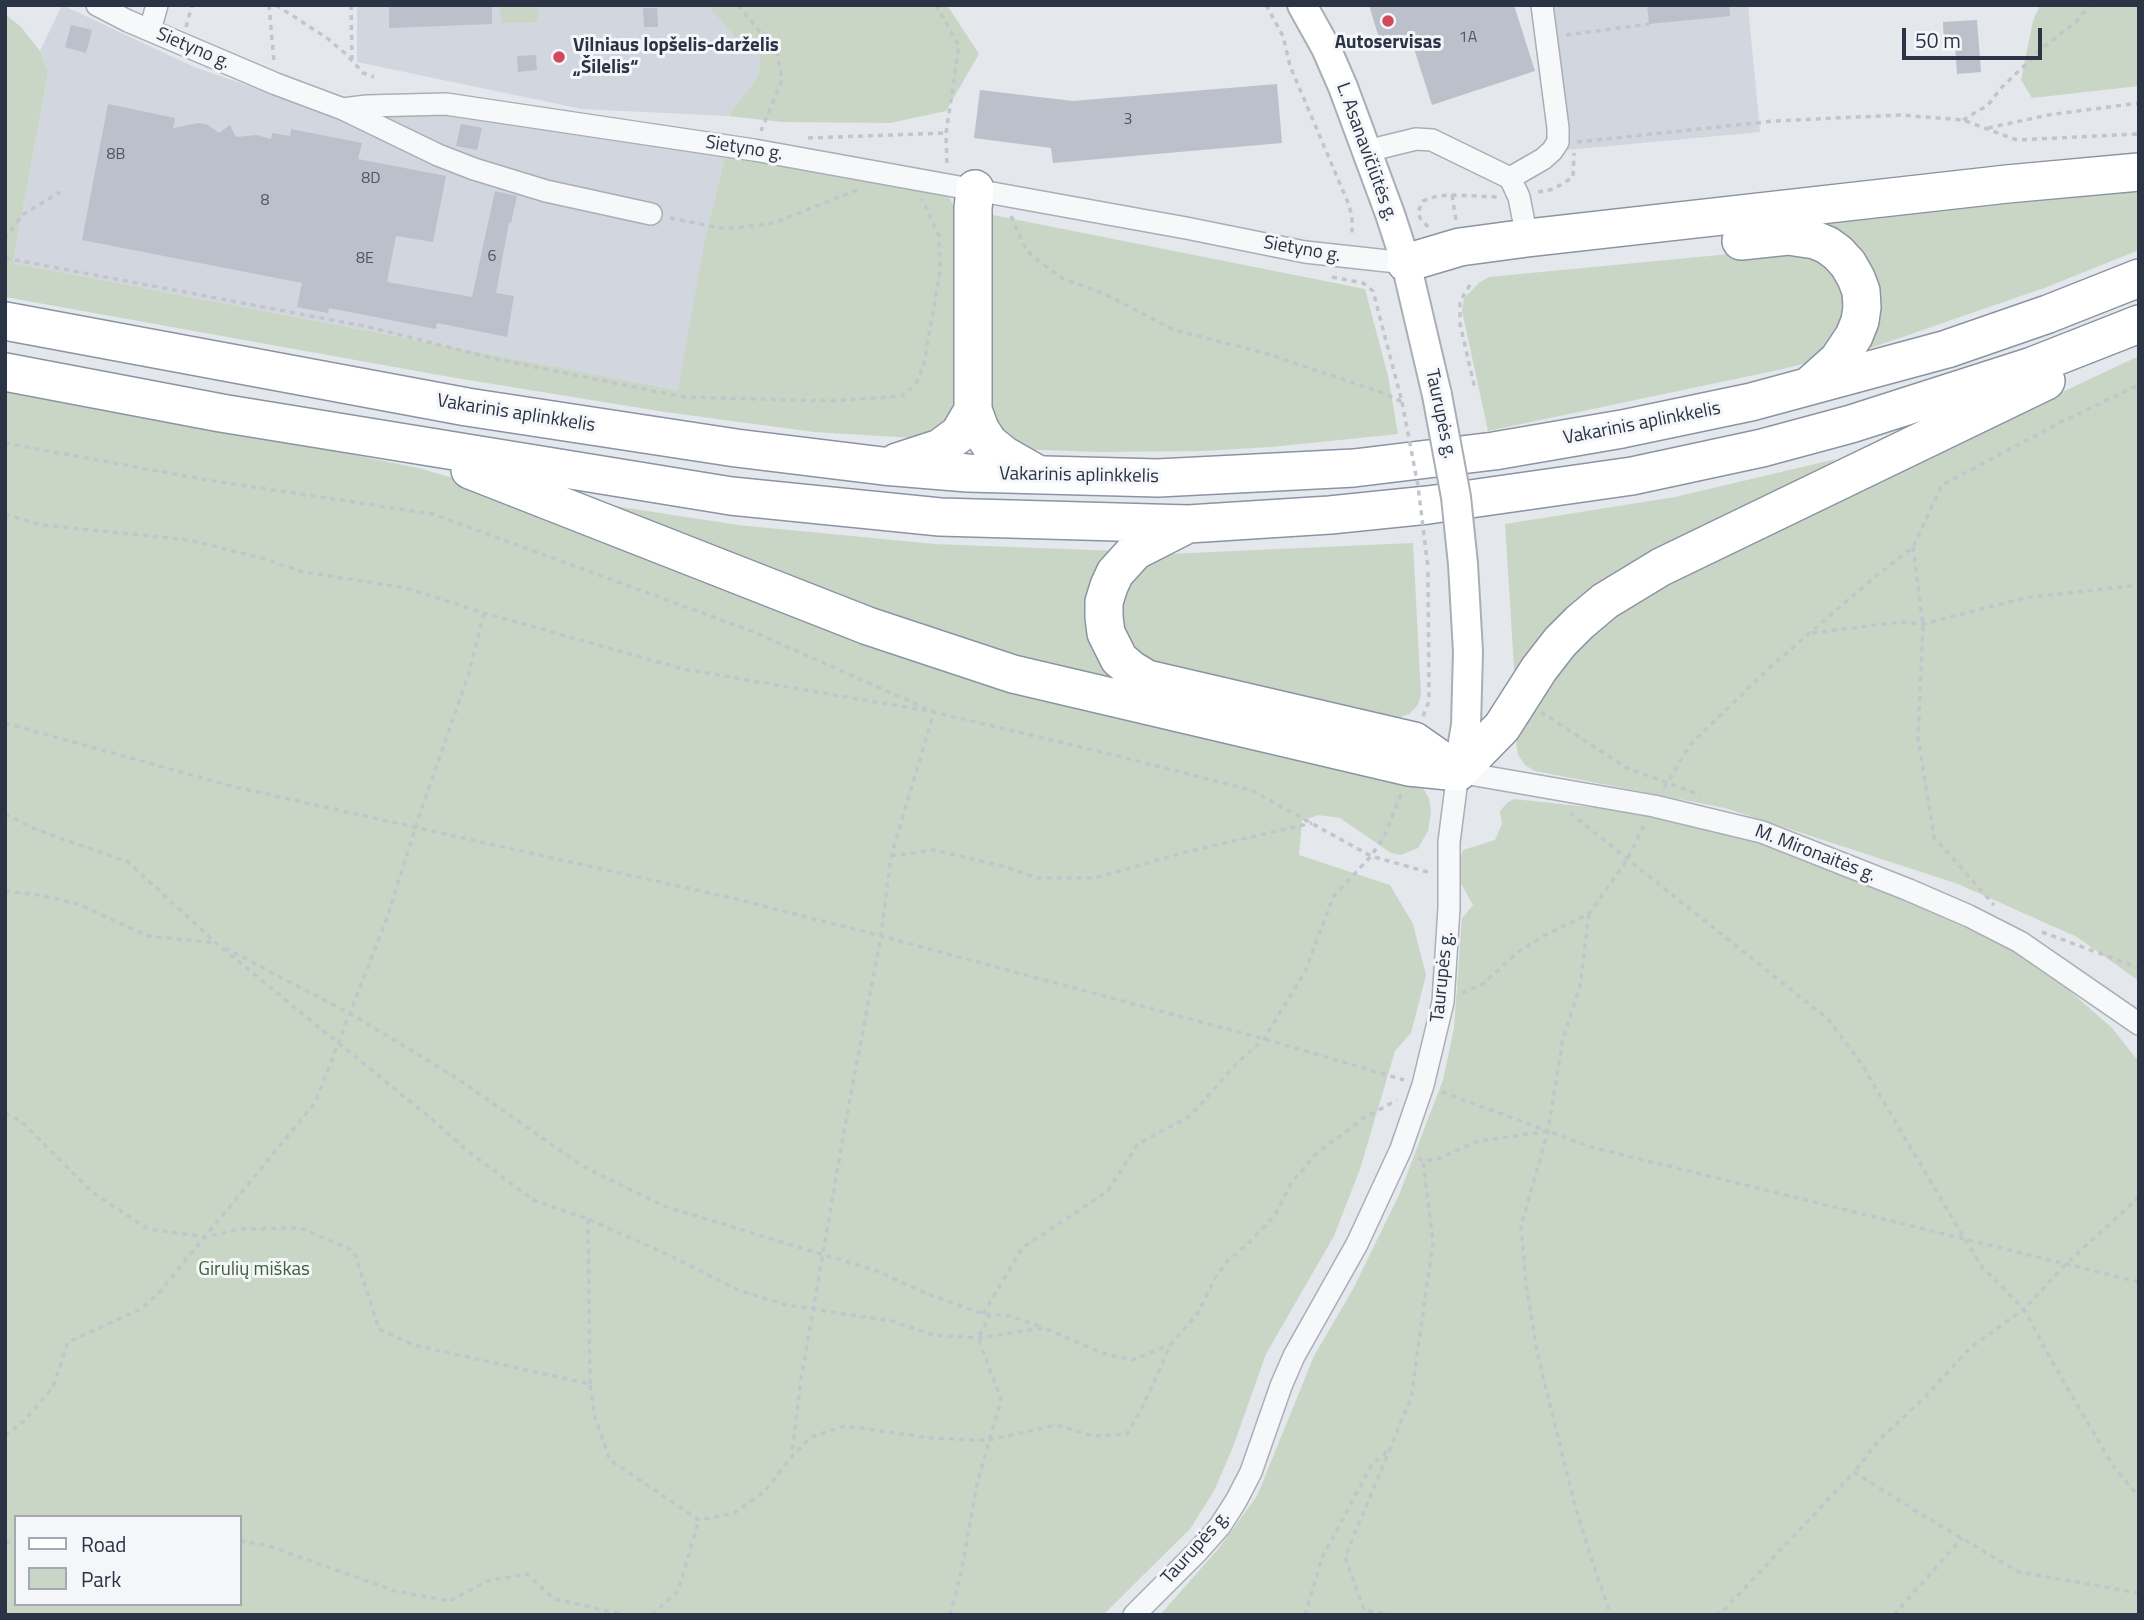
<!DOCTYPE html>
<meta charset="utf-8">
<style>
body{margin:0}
#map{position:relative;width:2144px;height:1620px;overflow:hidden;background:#e4e7ec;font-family:"Titillium Web",sans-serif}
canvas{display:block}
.frame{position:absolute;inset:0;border:7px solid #2b3445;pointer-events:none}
.legend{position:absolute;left:14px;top:1515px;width:228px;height:91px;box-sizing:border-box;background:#f4f6f9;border:2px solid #a4a8b1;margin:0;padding:9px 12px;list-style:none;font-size:21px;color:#2b3445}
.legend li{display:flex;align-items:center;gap:14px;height:35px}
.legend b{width:35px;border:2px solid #a4a8b1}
.scale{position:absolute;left:1902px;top:28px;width:140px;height:32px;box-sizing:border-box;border:4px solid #2b3445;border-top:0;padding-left:9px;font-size:21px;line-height:24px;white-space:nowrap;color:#2b3445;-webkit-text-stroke:5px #f4f6f9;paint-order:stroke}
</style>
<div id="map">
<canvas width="2144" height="1620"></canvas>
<div class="frame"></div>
<ul class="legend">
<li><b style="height:9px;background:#fff"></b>Road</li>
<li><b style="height:19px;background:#c9d6c5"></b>Park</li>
</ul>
<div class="scale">50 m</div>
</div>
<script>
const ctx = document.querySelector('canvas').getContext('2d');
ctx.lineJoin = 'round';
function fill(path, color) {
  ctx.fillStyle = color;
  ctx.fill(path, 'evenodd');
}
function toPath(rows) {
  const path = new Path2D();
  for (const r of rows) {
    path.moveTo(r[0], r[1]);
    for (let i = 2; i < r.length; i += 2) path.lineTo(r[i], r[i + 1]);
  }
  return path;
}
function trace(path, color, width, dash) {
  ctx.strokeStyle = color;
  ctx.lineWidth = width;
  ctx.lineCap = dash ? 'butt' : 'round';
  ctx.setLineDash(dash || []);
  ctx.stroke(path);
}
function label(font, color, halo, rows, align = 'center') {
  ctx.font = font + ' "Titillium Web",sans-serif';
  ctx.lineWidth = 6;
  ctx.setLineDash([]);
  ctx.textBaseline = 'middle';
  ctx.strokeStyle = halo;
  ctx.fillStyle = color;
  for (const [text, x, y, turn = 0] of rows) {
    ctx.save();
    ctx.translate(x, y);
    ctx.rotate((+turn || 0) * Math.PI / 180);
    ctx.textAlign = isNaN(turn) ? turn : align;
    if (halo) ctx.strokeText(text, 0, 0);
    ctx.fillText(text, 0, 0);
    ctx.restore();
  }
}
fill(toPath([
 [62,5,194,67,293,101,457,115,725,156,705,238,679,390,13,263,48,74,40,51],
 [357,5,707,5,734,36,760,52,759,75,728,116,582,109,357,62],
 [1549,5,1748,5,1760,132,1566,150]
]), '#d2d6de');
fill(toPath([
 [500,5,538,5,538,22,501,23],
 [707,5,947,5,979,54,946,111,890,123,783,122,728,116,759,75,760,52,734,36],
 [2040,5,2139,5,2139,86,2032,98,2021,80,2033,21],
 [5,14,21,27,40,51,48,73,13,263,678,390,705,238,725,156,932,189,948,195,959,216,961,237,953,405,950,417,942,427,930,435,914,438,814,432,665,412,450,377,5,297],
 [2139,185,2139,250,2047,287,1859,352,1869,330,1809,220],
 [993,215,1365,289,1388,376,1398,434,1272,447,1202,451,1098,452,1015,449,990,427,991,217],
 [1793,248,1834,268,1850,309,1822,355,1806,363,1783,369,1488,431,1462,311,1464,298,1480,282,1489,277],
 [2139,356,2139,981,2077,937,1958,884,1725,808,1535,771,1525,765,1518,755,1516,743,1519,733,1579,636,1671,576],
 [5,391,320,448,418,468,495,490,577,518,1413,781,1424,790,1429,798,1431,812,1428,831,1418,848,1401,855,1391,853,1340,818,1318,815,1302,821,1299,855,1390,885,1413,924,1426,975,1411,1033,1395,1051,1360,1169,1334,1236,1266,1354,1233,1447,1214,1491,1190,1529,1103,1615,5,1615],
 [16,1517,240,1517,240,1604,16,1604],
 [1836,459,1785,495,1515,682,1505,524,1675,497],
 [608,505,738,525,934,544,1118,551,1106,564,1135,686,1028,663,883,617],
 [1413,543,1421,695,1418,705,1409,714,1392,720,1147,664,1134,654,1119,625,1117,609,1137,566,1168,554],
 [1514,799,1663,815,1732,833,1785,850,1888,892,2026,956,2054,977,2112,1028,2135,1057,2139,1059,2139,1615,1160,1615,1219,1548,1257,1496,1314,1356,1353,1289,1399,1195,1443,1080,1454,1028,1462,918,1473,905,1460,882,1459,862,1463,850,1495,840,1502,824,1500,811,1508,802]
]), '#c9d6c5');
fill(toPath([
 [389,5,492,5,492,24,389,28],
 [1369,5,1514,5,1535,71,1432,105,1410,36,1381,45],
 [1647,5,1729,5,1730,16,1649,24],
 [643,8,657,8,658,27,644,27],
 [1977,20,1981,72,1957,74,1955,44,1944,45,1943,22],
 [71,25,92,30,86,53,65,47],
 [536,55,537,70,518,72,517,56],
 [1277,84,1282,143,1053,163,1051,148,974,138,980,90,1073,101],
 [108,104,175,118,173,128,199,123,208,125,219,133,230,125,236,137,257,135,271,139,272,133,290,136,291,129,362,143,358,159,446,176,433,242,396,236,387,282,472,297,495,191,517,196,511,223,509,222,496,293,514,296,507,337,437,323,436,329,329,308,328,313,297,307,302,283,82,240],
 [461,124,482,128,477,150,456,146]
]), '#bbc0ca');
const street = toPath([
 [97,5,128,21,276,84,343,109,367,106,446,104,754,150,1186,228,1305,252,1406,263],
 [150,30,157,5],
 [343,109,438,155,474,169,546,191,651,214],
 [1367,151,1416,139,1432,140,1510,178,1519,197,1527,238],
 [1510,178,1543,159,1552,151,1558,142,1558,128,1542,5],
 [1134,1615,1197,1552,1220,1526,1236,1501,1251,1472,1281,1386,1294,1356,1357,1244,1401,1149,1423,1085,1443,1002,1449,908,1449,842,1458,772,1654,806,1762,832,1909,890,1969,916,2020,942,2139,1024]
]);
const secondary = toPath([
 [1302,5,1326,48,1343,87,1390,214,1406,263,1437,395],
 [1458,772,1466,725,1468,652,1463,564]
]);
const highway = toPath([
 [975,189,973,208,973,410,980,429,989,443,1004,455,1039,475],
 [1741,241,1788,236,1815,240,1827,245,1838,253,1848,264,1856,278,1861,291,1862,307,1860,321,1854,336,1838,360,1809,386],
 [1406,263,1460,247,1527,238,2007,184,2139,172],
 [5,321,467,407,736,448,883,466,968,473,1158,478,1354,468,1494,451,1622,429,1751,402,1947,349,2048,314,2139,278],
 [5,372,221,413,731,496,940,517,1188,524,1330,515,1428,505,1632,476,1762,448,1851,424,2032,366,2139,324],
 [897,462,940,448,959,434,973,410],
 [470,470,868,626,1013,674,1409,767,1458,772],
 [1184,526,1135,551,1115,573,1109,586,1104,602,1104,617,1106,633,1119,659,1132,670,1147,679,1414,741,1454,769],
 [1458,772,1502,727,1539,669,1560,642,1580,622,1605,601,1661,567,2046,381]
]);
trace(street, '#a9aeb7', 24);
trace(secondary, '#a9aeb7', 32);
trace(highway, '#8b94a3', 40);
trace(toPath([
 [269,5,274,62],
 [276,5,327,38,347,55,363,73,374,77],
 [351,5,352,59],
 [738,5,777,53,782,80,761,131],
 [936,5,959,46,946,133,947,168],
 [1266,5,1283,36,1290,66,1349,205,1352,217,1352,237],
 [186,27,192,5],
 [1566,35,1649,24],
 [1963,120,1988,105,2002,87,2046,45,2076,22,2090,5],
 [1988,128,2048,115,2139,103],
 [808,138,946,133],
 [1577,142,1774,121,1900,115,1963,120,2017,140,2139,134],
 [1538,192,1554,189,1573,177,1574,153],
 [1452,195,1456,220],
 [1011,216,1024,245,1032,256,1062,278,1107,295,1174,330,1265,353,1386,394,1402,402],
 [670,218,725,229,774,223,857,190],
 [1428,227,1420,218,1418,212,1423,201,1437,196,1452,195,1499,197],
 [5,239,22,215,60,192],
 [5,258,369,327,500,360,684,397,832,401,902,396,916,384,924,364,940,271,939,236,922,199],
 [1332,277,1363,283,1373,291,1402,402],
 [1470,285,1460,301,1460,324,1475,389],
 [5,443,207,480,433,514,754,632,934,712,891,856,881,936,848,1109,801,1379,792,1453],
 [5,514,41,525,190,540,265,559,303,572,407,588,484,613,683,669,934,712,1089,749,1251,790,1371,856,1431,873],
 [1913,547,1923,624,1918,738,1934,837,1994,905],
 [1812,633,1900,622,1923,624,2024,598,2139,585],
 [1541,712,1627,768,1701,795],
 [1423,716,1429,701,1428,568],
 [5,723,231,786,736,899,881,936,1264,1039,1404,1080],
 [1664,788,1690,745,1769,668,1876,576,1913,547,1942,485,2061,422,2139,385],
 [1570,813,1829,1020,1861,1063,1964,1238,1983,1268,2024,1309,1970,1348,1924,1398,1879,1440,1854,1472],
 [5,814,37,830,128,862,216,943,434,1121,465,1149,533,1200,588,1219,675,1258,738,1290,786,1305,892,1321,933,1335,978,1338,1044,1328,1102,1353,1132,1360,1169,1345],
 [891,856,934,850,1006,867,1037,878,1095,878,1186,852,1312,823],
 [5,891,39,895,78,904,148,936,215,943],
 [1589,914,1580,986,1563,1038,1548,1131,1521,1226,1526,1284,1537,1352,1575,1506,1592,1561,1611,1615],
 [2042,932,2139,968],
 [225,948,351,1014,452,1075,584,1167,664,1206,877,1271,923,1292,983,1314,1010,1316,1042,1327],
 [1462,993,1483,984,1518,952,1545,935,1589,914,1627,860,1645,823],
 [1442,1092,1548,1131],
 [5,1113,21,1121,92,1192,148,1229,206,1237,240,1229,301,1228,354,1251,379,1329,413,1345,590,1384,595,1417,610,1460,699,1520,734,1513,765,1491,792,1456,811,1437,845,1426,932,1438,972,1440,989,1440,1056,1425,1093,1436,1127,1434,1142,1408,1171,1344,1198,1313,1215,1278,1228,1260,1248,1244,1275,1215,1292,1182,1316,1154,1364,1118,1397,1100],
 [1418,1158,1423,1161,1438,1159,1475,1142,1548,1131,1591,1147,2139,1282],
 [2139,1197,2066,1264,2024,1309,2050,1358,2113,1466,2139,1497],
 [588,1219,590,1384],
 [983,1314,1022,1248,1107,1192,1138,1144,1190,1116,1239,1061,1264,1039,1305,972,1333,897,1371,856,1384,837,1402,792],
 [5,1436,25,1420,53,1387,68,1342,141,1309,157,1295,315,1103,387,918,421,810,468,676,484,613],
 [240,1541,266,1545,395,1591,450,1601,487,1581,527,1574,554,1599,627,1615],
 [5,1543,16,1541],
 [652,1615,678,1591,699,1520],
 [950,1615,961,1573,977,1484,1001,1399,978,1338,990,1316],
 [1305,1615,1322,1558,1371,1466,1388,1450],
 [1393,1615,1364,1610,1345,1557,1411,1398,1433,1242,1423,1161],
 [1715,1615,1722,1612,1854,1472,1919,1513,2019,1572,2139,1593],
 [1894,1615,1962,1538]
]), '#c2c5cb', 3.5, [5, 5]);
trace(street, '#f7f8fa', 21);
trace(secondary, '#fff', 28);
trace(highway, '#fff', 37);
const secondaryBridge = toPath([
 [1437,395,1456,497,1463,564]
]);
trace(secondaryBridge, '#a9aeb7', 32, []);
trace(toPath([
 [1402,402,1418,486,1428,568]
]), '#c2c5cb', 3.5, [5, 5]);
trace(secondaryBridge, '#fff', 28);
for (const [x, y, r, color] of [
 [1388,21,7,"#d1495b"],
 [559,57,7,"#d1495b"]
]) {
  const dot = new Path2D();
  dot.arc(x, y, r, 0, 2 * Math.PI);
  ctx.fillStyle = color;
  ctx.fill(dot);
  trace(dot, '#f4f6f9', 2.5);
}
label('16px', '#4f5766', null, [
 ["1A",1468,38],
 ["3",1128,120],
 ["8B",116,155],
 ["8D",371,179],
 ["8",265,201],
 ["6",492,257],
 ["8E",365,259]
]);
label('bold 19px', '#2b3445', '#f4f6f9', [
 ["Autoservisas",1388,43],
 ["Vilniaus lopšelis-darželis",573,46,"left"],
 ["„Šilelis“",573,68,"left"]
]);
label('19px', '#2b3445', '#f4f6f9', [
 ["Sietyno g.",193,49,23],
 ["Sietyno g.",744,149,9],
 ["L. Asanavičiūtės g.",1366,152,70],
 ["Sietyno g.",1302,250,10],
 ["Vakarinis aplinkkelis",516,414,9],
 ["Taurupės g.",1440,414,78],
 ["Vakarinis aplinkkelis",1642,424,-11],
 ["Vakarinis aplinkkelis",1079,476,1],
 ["M. Mironaitės g.",1815,854,21],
 ["Taurupės g.",1443,977,-84],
 ["Taurupės g.",1196,1548,-48]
]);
label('19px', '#3f6138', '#f4f6f9', [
 ["Girulių miškas",254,1270]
]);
</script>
